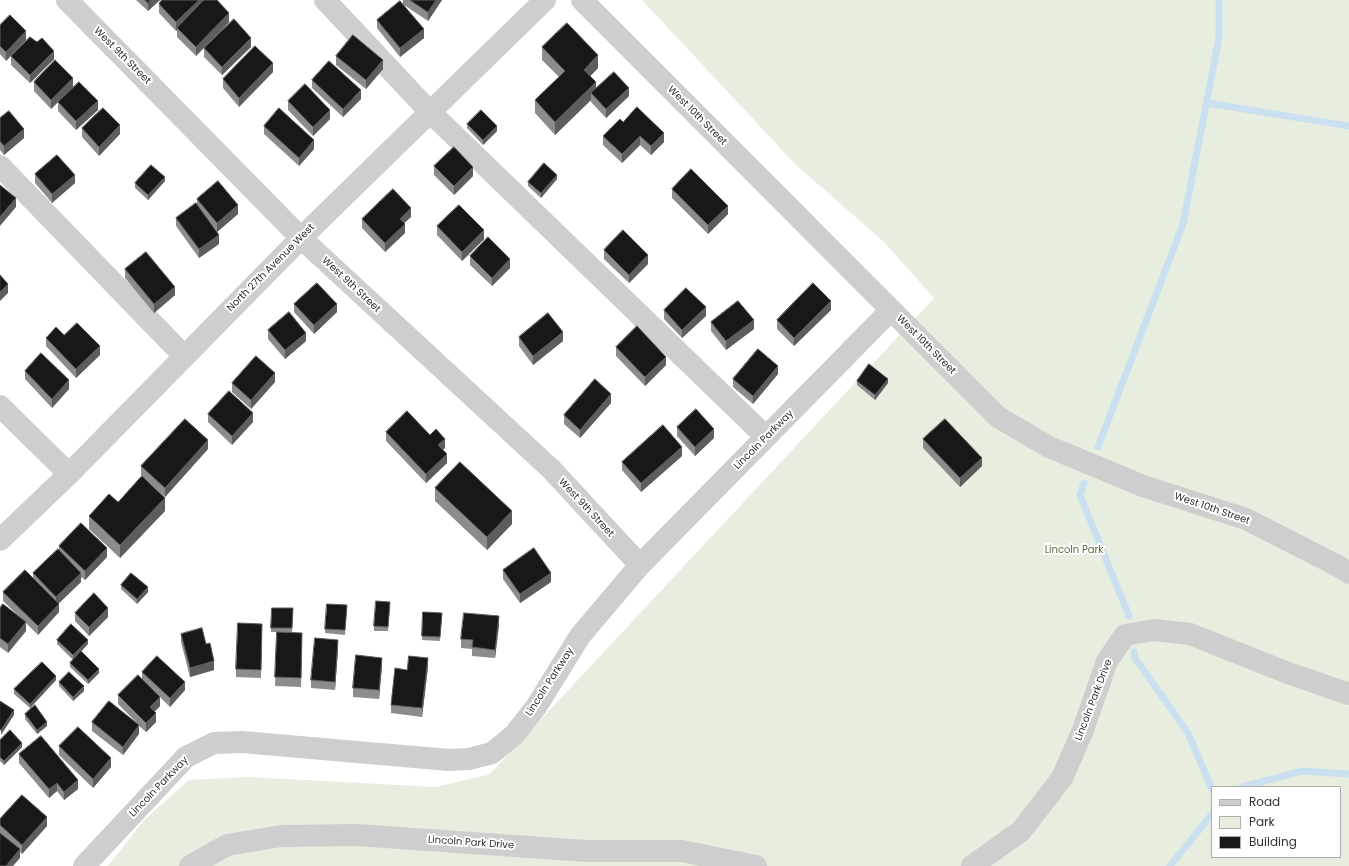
<!DOCTYPE html>
<html>
<head>
<meta charset="utf-8">
<style>
	body { margin:0 }
	#map { position:relative; width:1349px; height:866px; overflow:hidden; background:#fff; font-family:Poppins,sans-serif }
	canvas { display:block }
	.legend { position:absolute; left:1211px; top:786px; width:130px; height:72px; box-sizing:border-box; background:#fff; border:1px solid #adadad; margin:0; padding:5px 7px; list-style:none; font-size:12px; color:#313131 }
	.legend li { display:flex; align-items:center; gap:8px; height:20px }
	.legend b { width:20px; border:1px solid #adadad }
</style>
</head>
<body>
<div id="map">
<canvas width="1349" height="866"></canvas>
<ul class="legend">
<li><b style="height:5px;background:#cecece"></b>Road</li>
<li><b style="height:11px;background:#e7eedf"></b>Park</li>
<li><b style="height:11px;background:#181818"></b>Building</li>
</ul>
</div>
<script>
const g = document.querySelector('canvas').getContext('2d');
g.lineJoin = 'round';
function fillPath(path, color) { g.fillStyle = color; g.fill(path, 'evenodd'); }
function strokePath(path, color, width, dash) { g.strokeStyle = color; g.lineWidth = width; g.lineCap = dash ? 'butt' : 'round'; g.setLineDash(dash || []); g.stroke(path); }
function drawText(font, color, halo, rows, align = 'center') {
  g.font = font + ' Poppins,sans-serif'; g.lineWidth = 4; g.setLineDash([]); g.textBaseline = 'middle'; g.strokeStyle = halo; g.fillStyle = color; for (const [text, x, y, turn = 0] of rows) {
    g.save(); g.translate(x, y); g.rotate((+turn || 0) * Math.PI / 180); g.textAlign = isNaN(turn) ? turn : align; if (halo) g.strokeText(text, 0, 0); g.fillText(text, 0, 0); g.restore();
  }
}
fillPath(new Path2D(`
	M642 0H1349V866H108L144 820 189 780 248 777 436 787 490 774 934 298 885 243 795 164ZM1212 787H1340V857H1212Z`), '#e7eedf');
strokePath(new Path2D(`
	M1207 103 1349 126
	M1098 447 1183 224 1219 38V0
	M1084 483 1080 495 1129 616
	M1134 652 1135 658 1188 733 1212 789
	M1242 787 1302 771 1349 774
	M1170 866 1212 814`), '#cbe0ee', 7);
strokePath(new Path2D(`
	M67 0 301 238 551 469 640 565
	M325 0 430 112 766 437
	M582 0 998 417 1049 447 1143 486 1246 519 1338 566 1349 573
	M0 166 184 356
	M0 406 69 474
	M0 540 69 474 301 238 545 0
	M84 866 186 757 214 743 242 742 449 760 469 759 492 753 514 735 536 707 580 636 640 565 891 310
	M190 866 227 845 281 836 357 835 586 851H682L756 866
	M972 866 1021 831 1062 778 1083 730 1107 661 1125 635 1154 630 1190 634 1288 673 1349 694`), '#cecece', 22);
fillPath(new Path2D(`
	M136 0H160L148 11Z
	M203 0V1L229 22 196 56 177 37V31H176L159 13V4Z
	M403 0H442L428 21 404 5 424 38 400 57 377 28V20L403 4Z
	M0 25 26 40 6 61 0 54Z
	M251 47 222 75 204 57V48Z
	M542 47 598 68 590 76 596 89 629 96 606 118 591 102V100L555 135 535 113V100L559 77 542 60Z
	M11 56 54 59 30 83 11 65Z
	M336 56 383 69 366 89 336 65Z
	M273 72 239 107 223 88V79Z
	M312 80 361 99 343 117 312 88Z
	M34 82 73 87 51 109 34 91Z
	M288 101 330 119 313 136 288 110Z
	M58 102 98 110 76 130 58 111Z
	M0 118 24 138 4 155 0 150Z
	M623 122 664 142 651 155 640 145 622 163 603 145V136Z
	M467 124 497 131 483 145 467 128Z
	M264 126 314 149 299 166 264 134Z
	M82 128 120 134 99 156 82 137Z
	M434 166 473 176 454 195 434 175Z
	M35 174 75 183 52 203 35 183Z
	M557 179 541 198 528 186V182Z
	M165 181 148 200 135 188V183Z
	M672 189 728 214 708 234 672 198Z
	M197 199 238 214 217 232 213 226 219 244 199 258 176 226V218L197 205Z
	M411 217 404 223 405 233 385 252 362 228V219Z
	M437 226 484 239 462 261 437 235Z
	M604 250 648 264 629 283 604 259Z
	M470 256 510 268 492 286 470 265Z
	M125 269 175 295 154 313 125 278Z
	M294 304 337 312 314 334 294 312Z
	M664 310 706 316 682 338 664 319Z
	M831 310 794 346 777 329V320Z
	M711 322 754 329 726 350 711 331Z
	M268 330 306 341 285 359 268 339Z
	M519 337 563 341 533 365 519 346Z
	M46 338 100 355 76 378 46 346Z
	M616 347 666 365 645 386 616 356Z
	M25 371 69 389 52 408 25 379Z
	M778 374 753 404 733 387V379Z
	M857 381 888 383 875 400 857 385Z
	M275 382 251 409 232 392V383Z
	M611 403 580 438 564 424V415Z
	M208 414 253 422 232 445 208 422Z
	M677 427 714 438 695 456 677 436Z
	M386 432 430 435 445 448 443 450 447 463 426 483 386 441Z
	M923 439 982 466 960 487 923 448Z
	M208 449 165 497 141 475V466Z
	M682 456 641 492 622 470V462Z
	M435 488 512 524 487 550 435 501Z
	M118 502 165 511 120 558 89 529V516Z
	M59 546 107 557 85 580 81 577V582L59 603V612L38 635 26 623V631L8 653 0 647V608L25 622 3 601V592L33 577V573L59 550Z
	M503 570 551 582 520 603 503 579Z
	M121 585 148 592 137 604 121 589Z
	M390 602 388 631H374V626Z
	M347 605 345 635 325 633V629Z
	M272 608H293L292 633 302 642 301 687 275 686 277 632H271Z
	M423 612 442 613 440 641 422 640Z
	M75 613 108 617 89 636 75 621Z
	M499 625 495 658 472 656V649L461 648V639Z
	M262 632 261 678 236 677V669Z
	M181 634 214 670 190 677 181 642Z
	M57 640 88 644 73 660 57 644Z
	M338 649 335 690 311 688V680Z
	M70 663 99 673 88 684 70 667Z
	M382 666 379 699 353 697V688Z
	M428 667 422 717 391 713V705Z
	M142 672 185 690 170 707 160 697V706L154 712 156 722 146 732 139 726V734L123 755 92 731V722L138 724 118 704V695L142 679Z
	M56 680 30 708 14 694V689Z
	M59 682 84 691 73 701 59 686Z
	M25 714 47 726 37 734 25 719Z
	M0 740 22 747 4 765 0 761Z
	M59 746 111 767 93 788 59 755Z
	M19 754 78 789 64 800 57 791 49 798 19 763Z
	M0 819 47 826 22 854 20 852V858L0 866Z`), '#8c8c8c');
fillPath(new Path2D(`
	M151 0H160L148 11V3Z
	M199 0H203V5L177 28 176 31V22Z
	M436 0H442L428 21V12Z
	M229 13V22L196 56V47Z
	M424 29V38L400 57V48Z
	M26 31V40L6 61V52Z
	M251 38V47L222 75V67Z
	M54 51V59L30 83V75Z
	M598 55V68L584 83V70Z
	M383 60V69L366 89V80Z
	M273 63V72L239 107V98Z
	M73 78V87L51 109V100Z
	M596 82V95L591 93V100L555 135V122Z
	M629 88V96L606 118V109Z
	M361 90V99L343 117V109Z
	M98 101V110L76 130V121Z
	M330 110V119L313 136V127Z
	M120 125V134L99 156V147Z
	M497 126V131L483 145V140Z
	M24 129V138L4 155V146Z
	M664 133V142L651 155V146Z
	M640 136V145L622 163V154Z
	M314 140V149L299 166V158Z
	M473 167V176L454 195V186Z
	M75 175V183L52 203V194Z
	M557 175V179L541 198V193Z
	M165 177V181L148 200V195Z
	M16 198V207L0 226V217Z
	M238 205V214L217 232V223Z
	M728 206V214L708 234V225Z
	M411 208V217L400 227V219Z
	M405 224V233L385 252V243Z
	M484 230V239L462 261V252Z
	M219 235V244L199 258V249Z
	M648 255V264L629 283V275Z
	M510 259V268L492 286V278Z
	M8 284V293L0 301V292Z
	M175 287V295L154 313V304Z
	M831 301V310L794 346V338Z
	M337 304V312L314 334V325Z
	M706 307V316L682 338V330Z
	M754 320V329L726 350V341Z
	M563 332V341L533 365V356Z
	M306 333V341L285 359V350Z
	M100 346V355L76 378V369Z
	M666 357V365L645 386V377Z
	M778 366V374L753 404V396Z
	M275 373V382L251 409V400Z
	M888 379V383L875 400V395Z
	M69 380V389L52 408V399Z
	M611 394V403L580 438V430Z
	M253 413V422L232 445V436Z
	M714 429V438L695 456V447Z
	M445 439V448L438 454V445Z
	M208 440V449L165 497V488Z
	M682 447V456L641 492V483Z
	M447 454V463L426 483V474Z
	M982 458V466L960 487V478Z
	M165 498V511L120 558V545Z
	M512 511V524L487 550V537Z
	M107 548V557L85 580V571Z
	M81 573V582L56 606V597Z
	M551 573V582L520 603V594Z
	M148 587V592L137 604V599Z
	M59 604V612L38 635V626Z
	M108 608V617L89 636V627Z
	M499 616V625L495 658V650Z
	M26 622V631L8 653V644Z
	M88 640V644L73 660V655Z
	M338 640V649L335 690V682Z
	M382 658V666L379 699V690Z
	M428 658V667L422 717V708Z
	M214 661V670L190 677V668Z
	M99 669V673L88 684V680Z
	M56 676V680L30 708V704Z
	M185 682V690L170 707V698Z
	M84 686V691L73 701V697Z
	M160 697V706L150 716V707Z
	M14 710V715L1 735V730Z
	M156 713V722L146 732V723Z
	M47 722V726L37 734V730Z
	M139 725V734L123 755V747Z
	M22 743V747L4 765V761Z
	M111 758V767L93 788V779Z
	M78 780V789L64 800V792Z
	M57 783V791L49 798V789Z
	M47 817V826L22 854V845Z
	M20 849V858L13 866H6Z`), '#5d5d5d');
const building = new Path2D(`
	M145 0H151L148 3Z
	M162 0H199L176 22 159 4Z
	M204 0H217L229 13 196 47 177 28Z
	M410 0H436L428 12Z
	M400 1 424 29 400 48 377 20Z
	M10 15 26 31 6 52 0 46V25Z
	M234 19 251 38 222 67 204 48Z
	M567 23 598 55 584 70 596 82 555 122 535 100 565 71 542 47Z
	M353 35 383 60 366 80 336 56Z
	M30 37 37 42 42 38 54 51 30 75 11 56Z
	M255 46 273 63 239 98 223 79Z
	M55 60 73 78 51 100 34 82Z
	M329 61 361 90 343 109 312 80Z
	M614 72 629 88 606 109 591 93Z
	M79 82 98 101 76 121 58 102Z
	M305 84 330 110 313 127 288 101Z
	M637 107 664 133 651 146 640 136 622 154 603 136 620 119 623 122Z
	M103 108 120 125 99 147 82 128Z
	M279 108 314 140 299 158 264 126Z
	M481 110 497 126 483 140 467 124Z
	M9 111 24 129 4 146 0 141V118Z
	M454 147 473 167 454 186 434 166Z
	M57 155 75 175 52 194 35 174Z
	M544 163 557 175 541 193 528 182Z
	M151 165 165 177 148 195 135 183Z
	M691 169 728 206 708 225 672 189Z
	M218 181 238 205 217 223 197 199Z
	M0 185 16 198 0 217Z
	M393 189 411 208 400 219 405 224 385 243 362 219Z
	M196 203 219 235 199 249 176 218Z
	M459 205 484 230 462 252 437 226Z
	M623 230 648 255 629 275 604 250Z
	M488 237 510 259 492 278 470 256Z
	M146 252 175 287 154 304 125 269Z
	M0 275 8 284 0 292Z
	M317 283 337 304 314 325 294 304Z
	M813 283 831 301 794 338 777 320Z
	M686 288 706 307 682 330 664 310Z
	M738 301 754 320 726 341 711 322Z
	M289 312 306 333 285 350 268 330Z
	M548 313 563 332 533 356 519 337Z
	M77 323 100 346 76 369 46 338 56 327 64 335Z
	M637 326 666 357 645 377 616 347Z
	M758 349 778 366 753 396 733 379Z
	M41 353 69 380 52 399 25 371Z
	M256 356 275 373 251 400 232 383Z
	M869 364 888 379 875 395 857 381Z
	M595 379 611 394 580 430 564 415Z
	M229 391 253 413 232 436 208 414Z
	M696 409 714 429 695 447 677 427Z
	M407 411 430 435 436 429 445 439 438 445 447 454 426 474 386 432Z
	M185 419 208 440 165 488 141 466Z
	M945 419 982 458 960 478 923 439Z
	M663 425 682 447 641 483 622 462Z
	M460 462 512 511 487 537 435 488Z
	M142 476 165 498 120 545 89 516 109 494 118 502Z
	M81 523 107 548 85 571 59 546Z
	M534 548 551 573 520 594 503 570Z
	M58 549 81 573 56 597 33 573Z
	M25 570 59 604 38 626 3 592Z
	M131 573 148 587 137 599 121 585Z
	M94 593 108 608 89 627 75 613Z
	M376 601 390 602 388 627 374 626Z
	M3 604 26 622 8 644 0 638V608Z
	M327 604 347 605 345 630 325 629Z
	M272 608H293L292 628H271Z
	M423 612 442 613 440 637 422 636Z
	M464 613 499 616 495 650 472 647 473 640 461 639Z
	M238 623 262 624 261 670 236 669Z
	M71 624 88 640 73 655 57 640Z
	M202 628 206 644 210 643 214 661 190 668 181 634Z
	M277 632 302 633 301 678 275 677Z
	M315 638 338 640 335 682 311 680Z
	M81 651 99 669 88 680 70 663Z
	M356 655 382 658 379 690 353 688Z
	M157 656 185 682 170 698 142 672Z
	M409 656 428 658 422 708 391 705 395 668 407 670Z
	M42 662 56 676 30 704 14 689Z
	M69 672 84 686 73 697 59 682Z
	M138 675 160 697 150 707 156 713 146 723 118 695Z
	M0 701 14 710 1 730H0Z
	M109 701 139 725 123 747 92 722Z
	M35 705 47 722 37 730 25 714Z
	M78 727 111 758 93 779 59 746Z
	M10 730 22 743 4 761 0 757V740Z
	M41 736 78 780 64 792 57 783 49 789 19 754Z
	M22 795 47 817 22 845 0 825V819Z
	M0 833 20 849 6 866H0Z`);
fillPath(building, '#181818');
strokePath(building, '#5d5d5d', 1);
drawText('10px', '#313131', '#fff', [
	["West 9th Street",122,56,45],
	["West 10th Street",697,116,45],
	["North 27th Avenue West",271,268,-45],
	["West 9th Street",351,285,43],
	["West 10th Street",926,345,45],
	["Lincoln Parkway",764,440,-45],
	["West 9th Street",586,508,47],
	["West 10th Street",1212,509,19],
	["Lincoln Parkway",550,682,-57],
	["Lincoln Park Drive",1094,700,-69],
	["Lincoln Parkway",159,787,-46],
	["Lincoln Park Drive",471,843,4]
]);
drawText('10px', '#54703c', '#fff', [
	["Lincoln Park",1074,550]
]);
</script>
</body>
</html>
